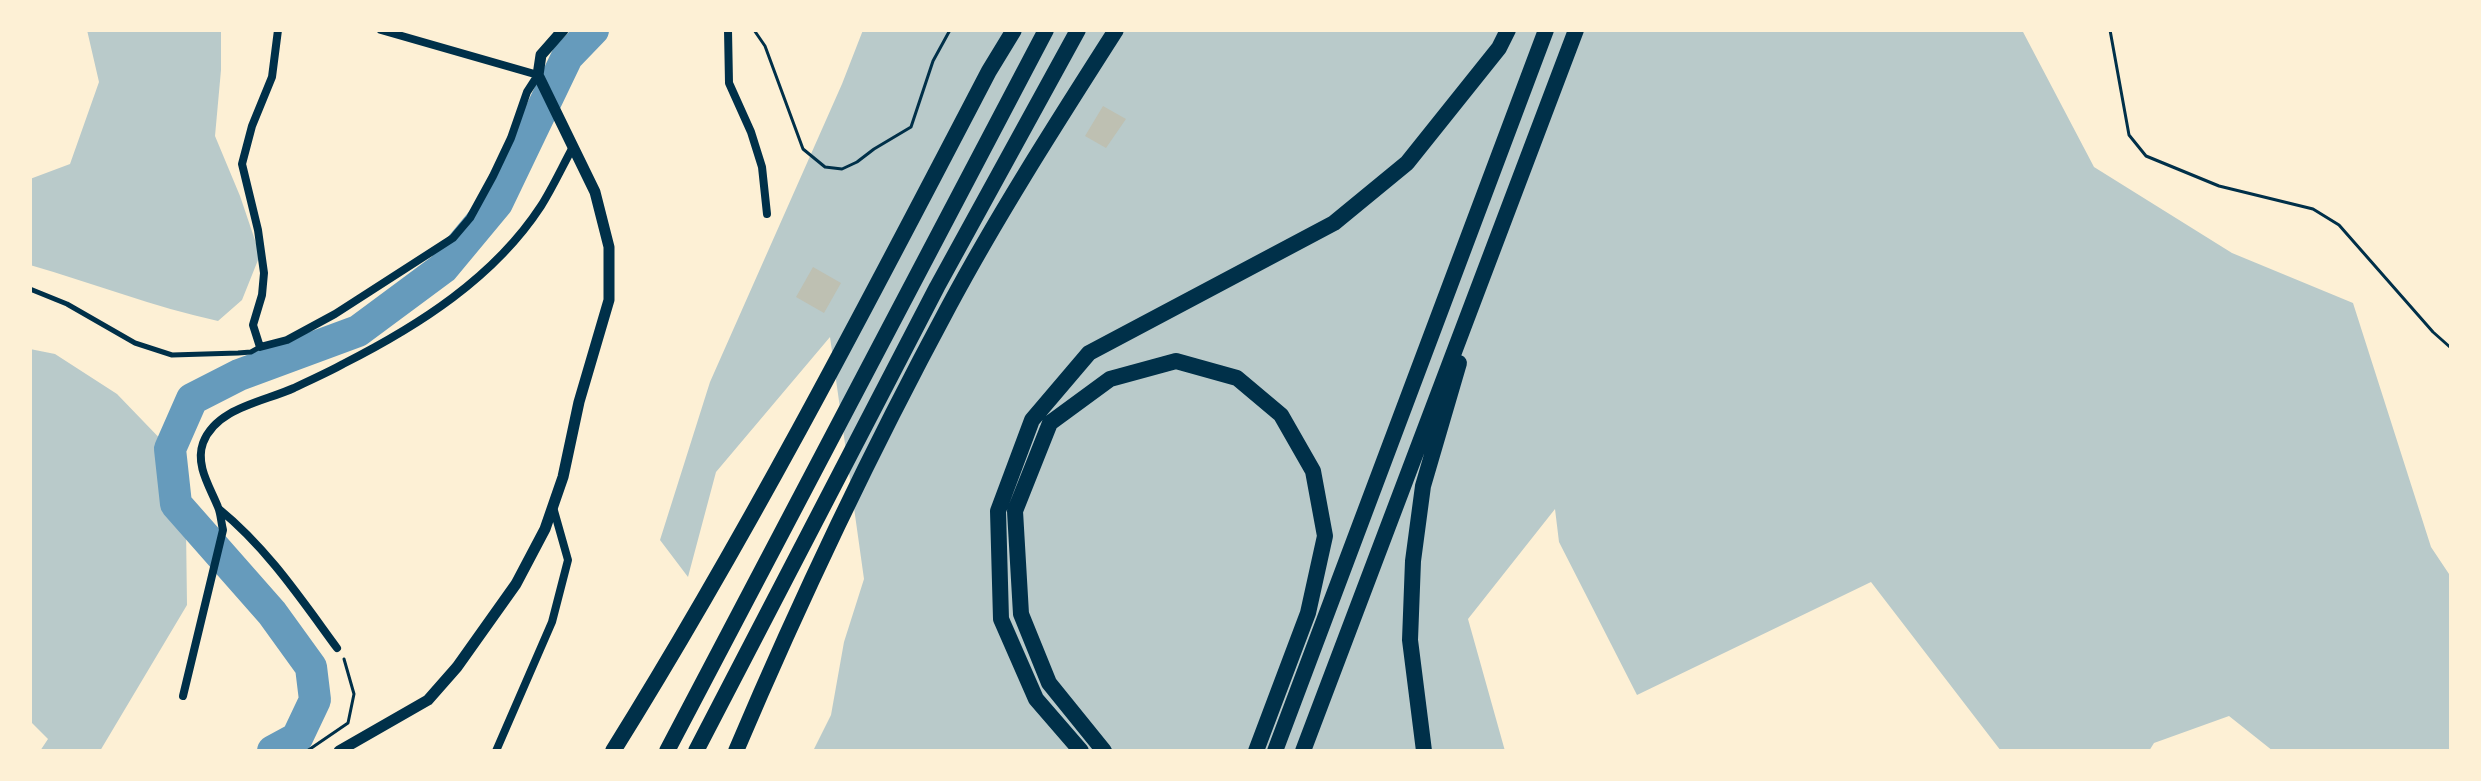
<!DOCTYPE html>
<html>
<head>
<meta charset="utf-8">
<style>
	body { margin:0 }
	#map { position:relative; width:2481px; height:781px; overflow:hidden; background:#fdf0d5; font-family:"Titillium Web",sans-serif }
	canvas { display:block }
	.frame { position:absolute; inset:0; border:32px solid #fdf0d5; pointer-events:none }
</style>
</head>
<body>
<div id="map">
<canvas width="2481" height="781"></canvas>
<div class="frame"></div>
</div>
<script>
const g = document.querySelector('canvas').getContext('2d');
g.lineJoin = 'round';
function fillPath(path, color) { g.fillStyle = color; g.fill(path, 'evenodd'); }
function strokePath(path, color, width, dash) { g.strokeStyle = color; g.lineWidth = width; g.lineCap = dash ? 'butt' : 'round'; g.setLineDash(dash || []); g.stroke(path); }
fillPath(new Path2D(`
	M87 30H221V70L215 136 240 196 260 255 242 300 218 321C154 307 93 283 30 265V179L70 164 99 82Z
	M863 30H2022L2094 167 2232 253 2353 303 2431 547 2451 577V751H2273L2229 716 2154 743 2149 751H2001L1871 582 1637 695 1559 542 1555 509 1468 619 1505 751H813L831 715 844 642 864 579 830 337 716 472 688 577 660 540 710 382 842 84Z
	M30 349 55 354 117 394 170 449 186 528 187 605 100 751H40L48 739 30 721Z`), '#b9caca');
strokePath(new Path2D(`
	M273 751 297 738 315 700 311 667 272 613 176 504 170 449 192 399 239 375 358 331 443 268 497 203 567 57 593 30`), '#669bbc', 32);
fillPath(new Path2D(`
	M1103 106 1126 119 1106 148 1085 136Z
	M813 267 841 283 824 313 796 297Z`), '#bec0b2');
strokePath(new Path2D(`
	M754 30 765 46 803 149 825 167 842 169 857 162 874 149 911 127 933 61 950 30
	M2110 30 2129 135 2146 156 2219 186 2313 209 2339 225 2433 332 2451 348
	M307 751 348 723 354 694 344 659`), '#003049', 3);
strokePath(new Path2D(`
	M30 289 67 304 135 343 172 355 238 353 251 352 260 347`), '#003049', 5);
strokePath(new Path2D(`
	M278 30 272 77 252 126 242 164 258 230 264 273 262 295 253 325 260 347 287 340 335 314 453 238 470 218 493 176 511 138 527 92 538 75 381 30
	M728 30 729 83 751 132 762 167 767 214
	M219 509C267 548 301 599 337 648
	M183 696 223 530C221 522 221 514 218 507 210 487 195 465 203 443 216 408 263 402 294 388 310 380 327 373 343 364 418 326 494 278 541 206 553 187 562 167 573 147
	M496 751 552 622 568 560 553 507`), '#003049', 8);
strokePath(new Path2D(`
	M339 751 428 700 457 667 516 584 545 529 563 477 579 402 609 300V247L595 192 538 75 541 55 563 30`), '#003049', 11);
strokePath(new Path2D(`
	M613 751C750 531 869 301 989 71L1014 30
	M667 751 1046 30
	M696 751 937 287 1078 30
	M736 751C800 600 871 451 949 306 1000 211 1058 121 1116 30
	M1081 751 1036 699 1001 619 998 511 1032 420 1089 353 1334 223 1407 163 1499 48 1508 30
	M1104 751 1049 683 1021 614 1015 511 1050 423 1110 379 1176 361 1237 378 1281 415 1313 471 1325 536 1308 613 1256 751
	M1275 751 1546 30
	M1303 751 1576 30
	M1424 751 1410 640 1413 561 1423 486 1459 363`), '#003049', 16);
</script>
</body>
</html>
